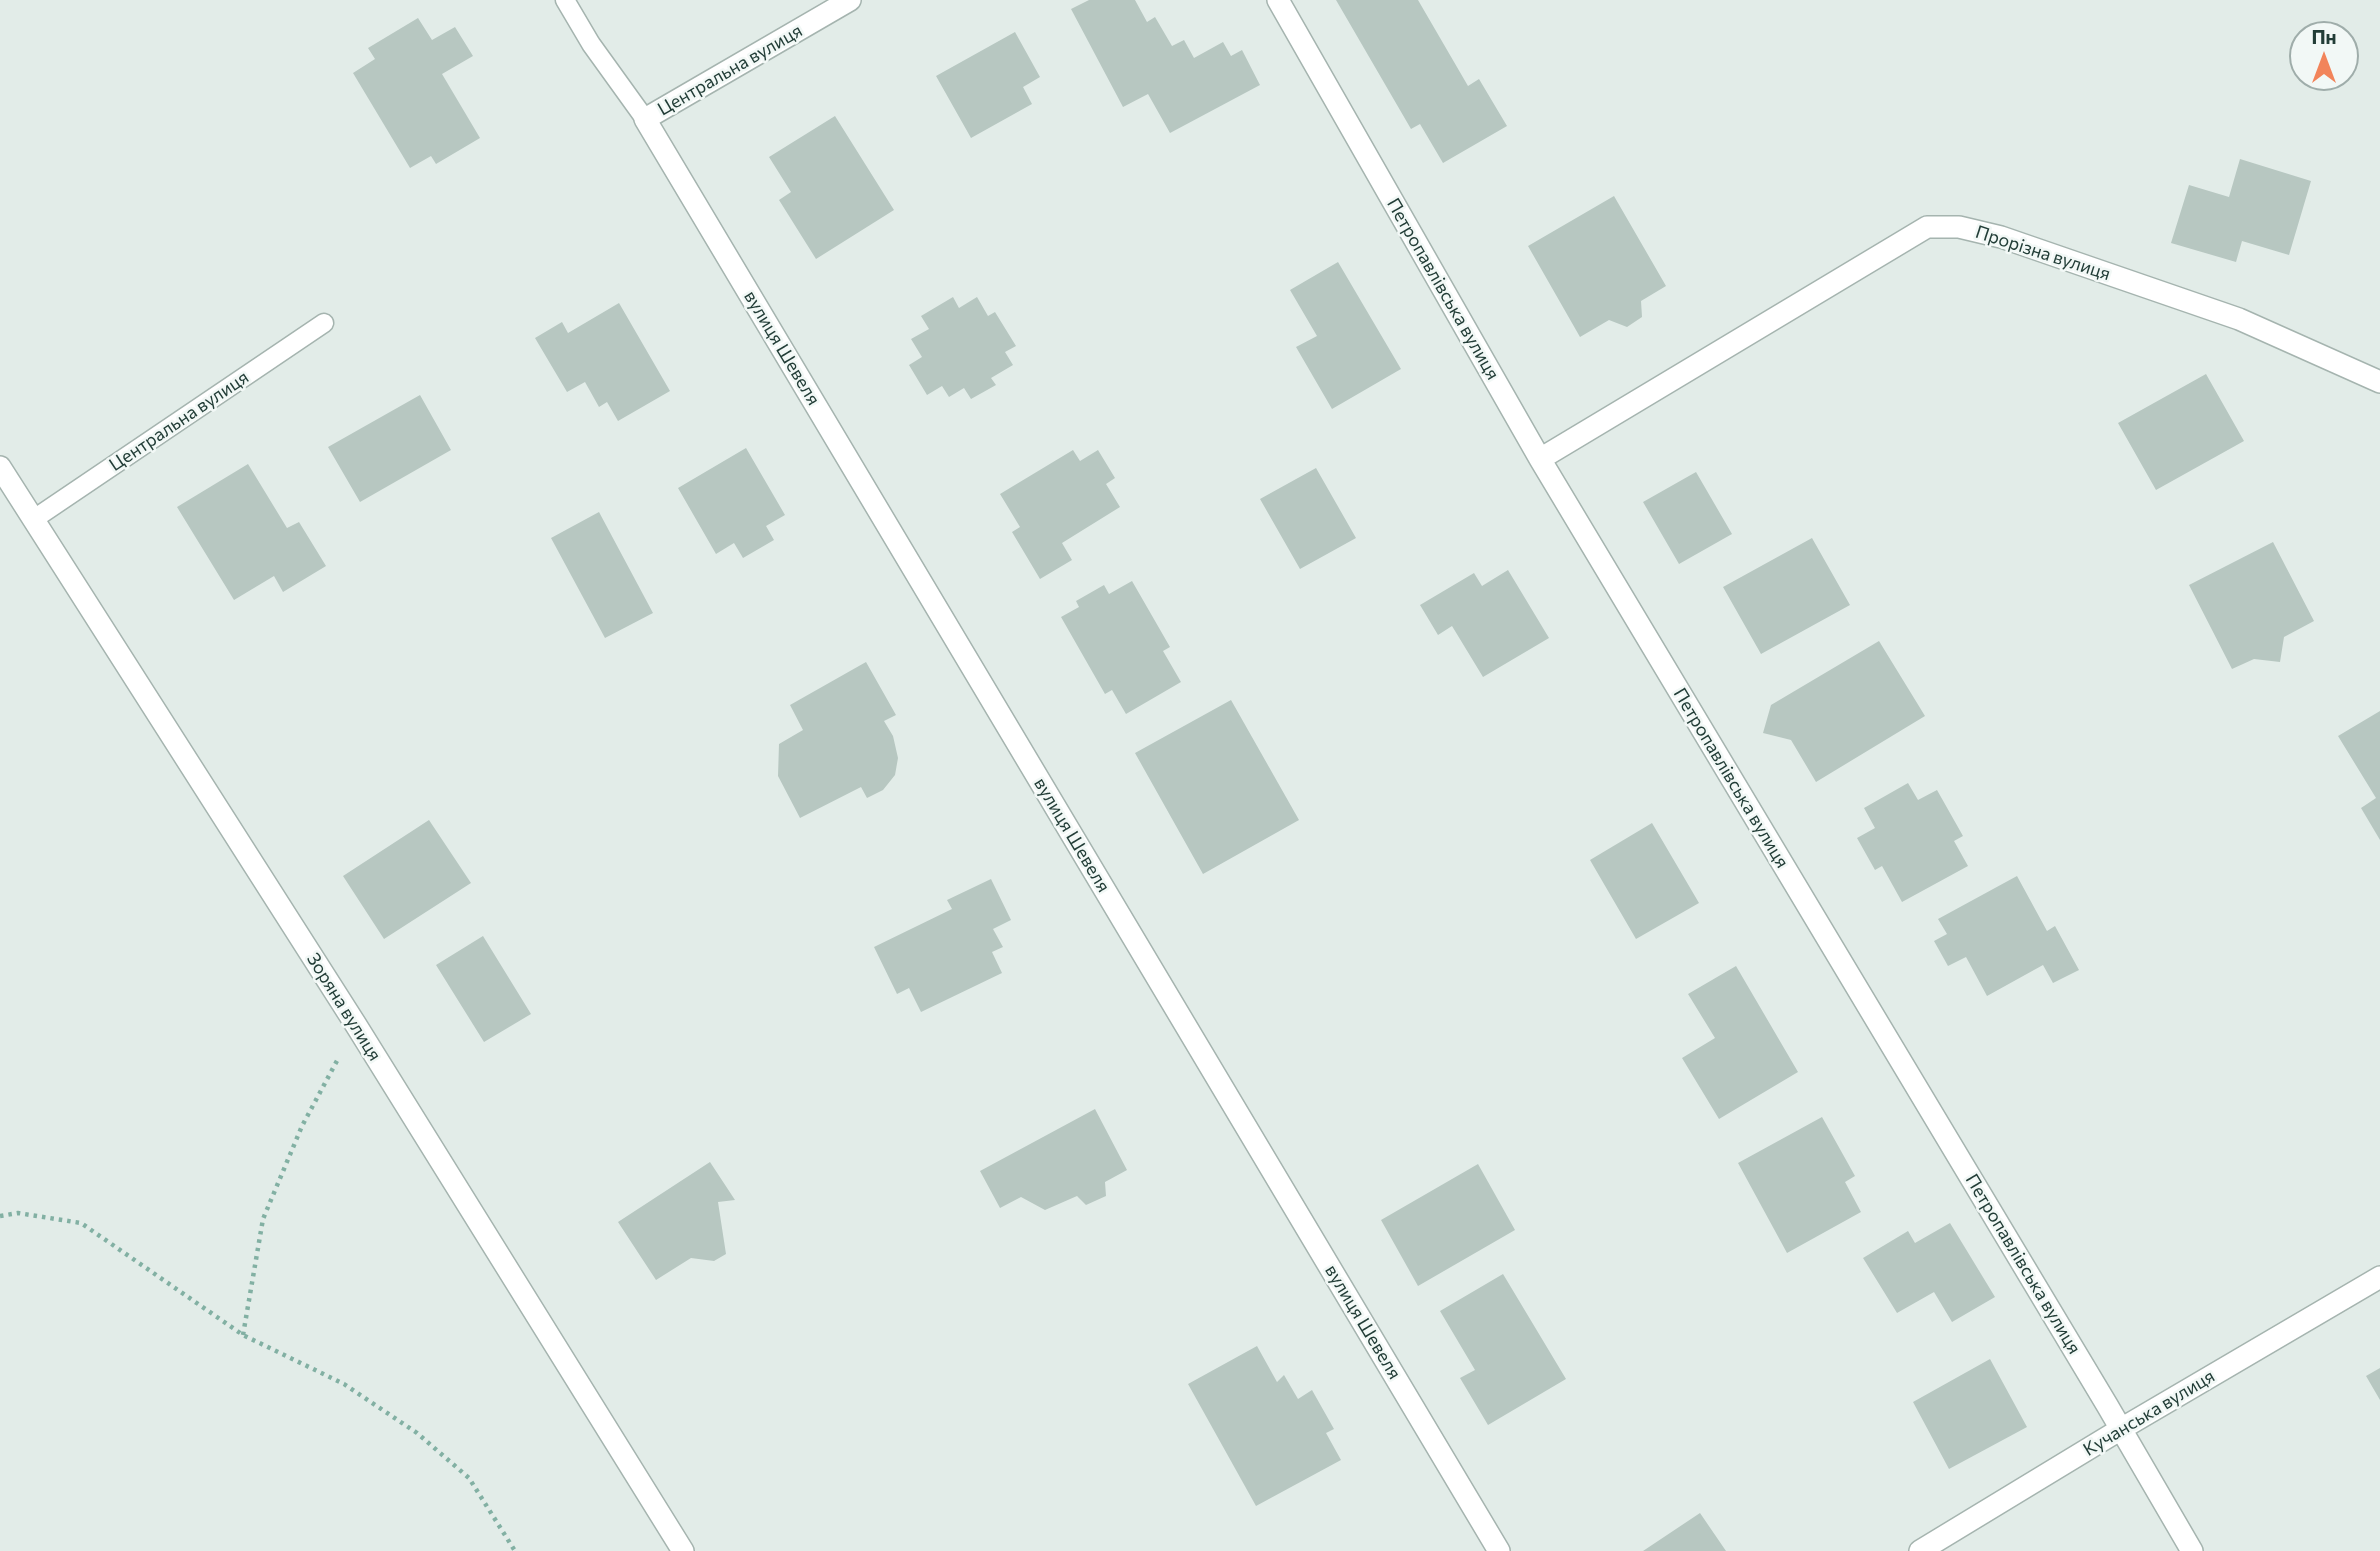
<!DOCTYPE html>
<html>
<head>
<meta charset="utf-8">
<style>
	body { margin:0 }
	#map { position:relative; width:2380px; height:1551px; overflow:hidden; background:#e2ece8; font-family:Commissioner,sans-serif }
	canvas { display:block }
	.north { position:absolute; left:2289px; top:21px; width:70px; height:70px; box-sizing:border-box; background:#f2f8f6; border:2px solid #9fadaa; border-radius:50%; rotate:0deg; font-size:19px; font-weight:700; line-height:28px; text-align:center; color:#223d37 }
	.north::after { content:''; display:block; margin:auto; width:24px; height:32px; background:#f2845a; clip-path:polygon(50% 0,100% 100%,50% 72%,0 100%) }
</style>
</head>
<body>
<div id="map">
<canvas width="2380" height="1551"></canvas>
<div class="north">Пн</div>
</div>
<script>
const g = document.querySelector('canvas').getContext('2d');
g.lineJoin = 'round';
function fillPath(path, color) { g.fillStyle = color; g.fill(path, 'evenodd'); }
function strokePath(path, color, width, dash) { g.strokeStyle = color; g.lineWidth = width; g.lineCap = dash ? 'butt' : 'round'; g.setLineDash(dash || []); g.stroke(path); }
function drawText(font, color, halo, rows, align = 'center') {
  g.font = font + ' Commissioner,sans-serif'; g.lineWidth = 5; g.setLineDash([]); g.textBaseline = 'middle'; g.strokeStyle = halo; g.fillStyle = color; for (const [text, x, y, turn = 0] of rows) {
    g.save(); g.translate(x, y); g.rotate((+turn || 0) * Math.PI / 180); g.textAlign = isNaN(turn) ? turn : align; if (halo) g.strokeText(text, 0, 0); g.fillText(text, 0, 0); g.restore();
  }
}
fillPath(new Path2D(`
	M1089 0H1135L1147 22 1155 17 1172 46 1184 40 1194 58 1223 42 1231 56 1242 50 1260 85 1170 133 1148 94 1123 107 1071 9Z
	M1336 0H1418L1468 86 1479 79 1507 126 1443 163 1420 124 1411 129Z
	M418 18 432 40 455 27 473 56 442 74 480 138 436 164 431 156 410 168 353 73 375 59 368 48Z
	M1015 32 1040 77 1023 87 1032 104 971 138 936 76Z
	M835 116 894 210 816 259 779 200 791 192 769 157Z
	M2240 159 2311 181 2289 255 2242 241 2236 262 2171 243 2189 185 2229 197Z
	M1614 196 1666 286 1641 301 1642 317 1627 327 1609 320 1580 337 1528 246Z
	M1338 262 1401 369 1332 409 1296 347 1317 336 1290 290Z
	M953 297 959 308 977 297 988 316 995 312 1016 346 1005 352 1013 365 991 378 996 385 971 399 964 388 949 397 942 386 927 395 909 365 922 357 911 339 929 329 921 316Z
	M619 303 670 391 618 421 607 402 599 407 585 382 567 392 535 338 562 322 568 333Z
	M2206 374 2244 441 2156 490 2118 423Z
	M420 395 451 450 360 502 328 447Z
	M746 448 785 515 766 526 774 540 743 558 734 543 716 554 678 488Z
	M1073 450 1080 461 1098 450 1115 478 1106 484 1120 507 1062 543 1072 560 1040 579 1012 532 1020 527 1000 494Z
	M248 464 287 528 299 522 326 566 283 592 274 576 234 600 177 507Z
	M1316 468 1356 538 1300 569 1260 499Z
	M1696 472 1732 534 1679 564 1643 502Z
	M599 512 653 613 605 638 551 538Z
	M1812 538 1850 605 1761 654 1723 587Z
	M2273 542 2314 621 2284 637 2280 662 2254 659 2232 669 2189 585Z
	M1508 570 1549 638 1483 677 1452 626 1438 635 1420 605 1474 573 1482 586Z
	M1132 581 1170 647 1163 651 1181 682 1126 714 1112 690 1105 694 1061 617 1079 607 1076 601 1104 585 1109 594Z
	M1879 641 1925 716 1816 782 1791 740 1763 733 1771 705Z
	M866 662 896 715 884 721 893 736 898 758 895 775 883 790 867 798 861 787 800 818 778 776 779 744 803 730 790 705Z
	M1231 700 1299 820 1203 874 1135 753Z
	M2380 711V840L2361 808 2376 798 2338 736Z
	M1908 783 1918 800 1937 790 1963 836 1954 841 1968 866 1902 902 1882 866 1875 870 1857 838 1875 828 1864 808Z
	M429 820 471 883 384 939 343 876Z
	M1652 823 1699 903 1636 939 1590 860Z
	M2017 876 2047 931 2055 926 2079 970 2053 983 2043 965 1987 996 1966 957 1948 966 1934 941 1947 934 1938 919Z
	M991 879 1011 920 993 929 1003 947 992 952 1002 973 921 1012 909 988 897 994 874 947 952 909 947 900Z
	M483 936 531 1014 484 1042 436 965Z
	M1736 966 1798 1072 1719 1119 1682 1058 1715 1038 1688 994Z
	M1095 1109 1127 1170 1105 1182 1106 1196 1086 1205 1077 1196 1045 1210 1021 1197 1000 1208 980 1171Z
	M1822 1117 1855 1176 1845 1182 1861 1212 1787 1253 1738 1163Z
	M710 1162 735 1200 718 1202 726 1254 714 1261 691 1258 656 1280 618 1222Z
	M1478 1164 1515 1230 1418 1286 1381 1220Z
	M1950 1223 1995 1297 1952 1322 1934 1292 1897 1313 1863 1258 1908 1231 1915 1243Z
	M1503 1274 1566 1379 1488 1425 1460 1378 1475 1370 1440 1311Z
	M1257 1346 1277 1382 1284 1375 1298 1399 1312 1390 1334 1429 1326 1433 1341 1460 1256 1506 1188 1384Z
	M1990 1359 2027 1427 1949 1469 1913 1402Z
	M2380 1368V1400L2366 1376Z
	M1700 1513 1726 1551H1643Z`), '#b7c7c1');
const lane = new Path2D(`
	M565 0 591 44 645 119
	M34 519 324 323`);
const street = new Path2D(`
	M850 0 645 119 1499 1551
	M1278 0 1540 459 2107 1405 2192 1551
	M1540 459 1927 227H1959L2001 237 2239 319 2380 382
	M0 467 356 1025 683 1551
	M1920 1551 2121 1429 2380 1277`);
strokePath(lane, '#a5b4af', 21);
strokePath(street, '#a5b4af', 24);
strokePath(new Path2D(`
	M0 1216 18 1213 81 1223 243 1335 344 1384 417 1433 469 1478 515 1551
	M243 1335 263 1219 302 1126 339 1057`), '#82b0a3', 4.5, [3.5, 5]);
strokePath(lane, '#fff', 18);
strokePath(street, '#fff', 21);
drawText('18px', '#223d37', '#f2f8f6', [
	["Центральна вулиця",730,70,-30],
	["Прорізна вулиця",2043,253,18],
	["Петропавлівська вулиця",1443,289,60],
	["вулиця Шевеля",782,348,59],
	["Центральна вулиця",179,421,-34],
	["Петропавлівська вулиця",1731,778,59],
	["вулиця Шевеля",1072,835,59],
	["Зоряна вулиця",344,1007,58],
	["Петропавлівська вулиця",2023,1264,59],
	["вулиця Шевеля",1363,1322,59],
	["Кучанська вулиця",2149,1413,-31]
]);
</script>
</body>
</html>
